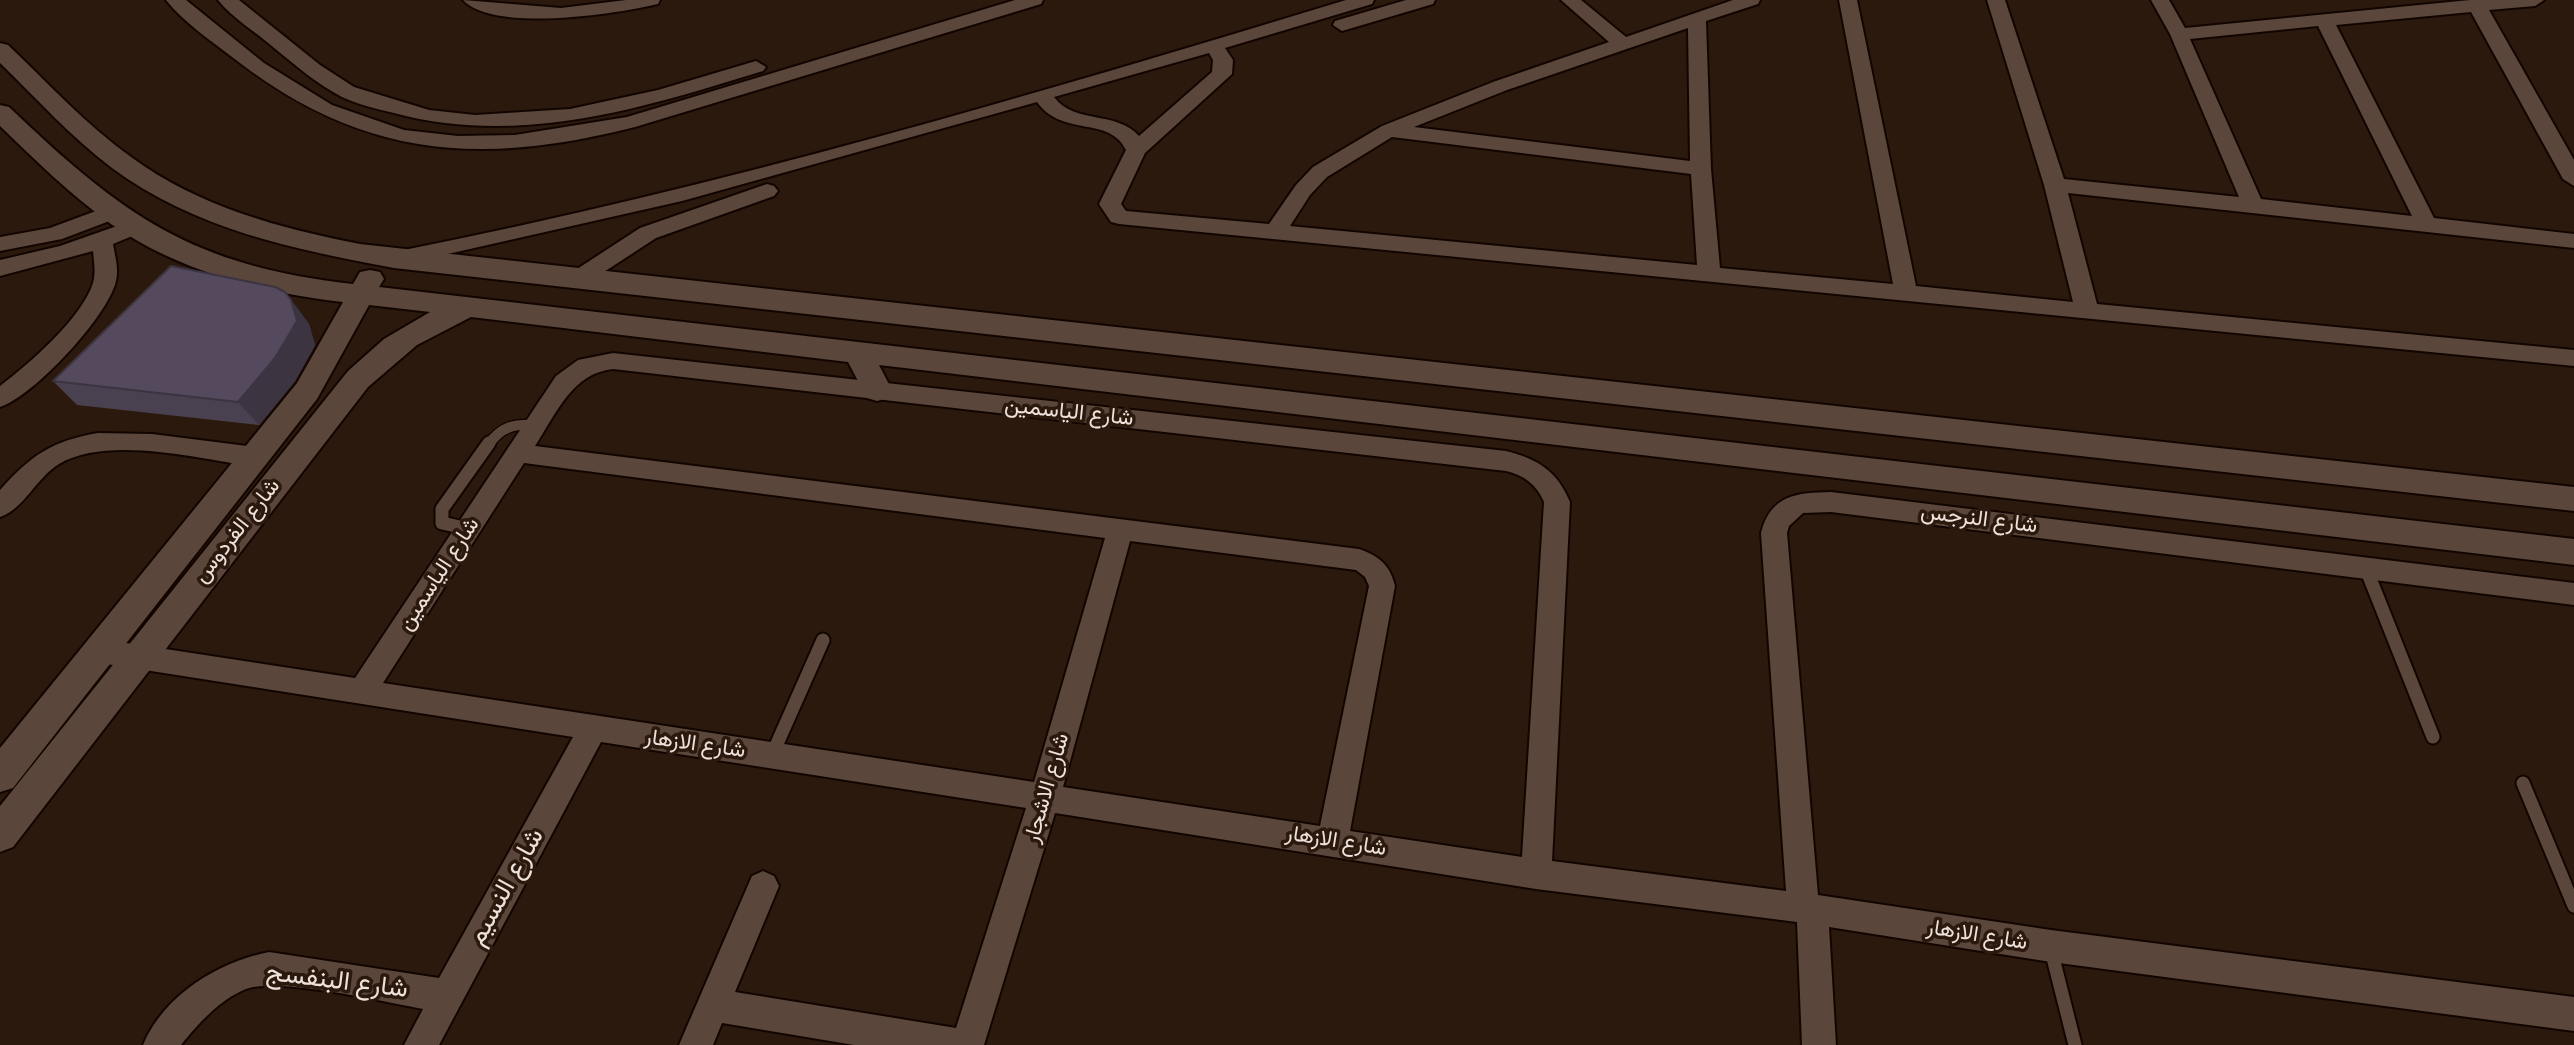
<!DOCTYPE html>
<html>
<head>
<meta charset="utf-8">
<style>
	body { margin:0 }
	canvas { display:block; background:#2b190e }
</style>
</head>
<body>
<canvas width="2574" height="1045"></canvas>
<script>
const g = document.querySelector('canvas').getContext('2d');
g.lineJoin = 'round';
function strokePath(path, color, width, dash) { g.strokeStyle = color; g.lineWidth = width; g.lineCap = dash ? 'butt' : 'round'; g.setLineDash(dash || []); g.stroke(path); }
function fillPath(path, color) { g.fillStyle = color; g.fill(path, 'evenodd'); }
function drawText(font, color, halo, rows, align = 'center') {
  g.font = font + ' "PT Serif",Vazirmatn,serif'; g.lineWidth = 7; g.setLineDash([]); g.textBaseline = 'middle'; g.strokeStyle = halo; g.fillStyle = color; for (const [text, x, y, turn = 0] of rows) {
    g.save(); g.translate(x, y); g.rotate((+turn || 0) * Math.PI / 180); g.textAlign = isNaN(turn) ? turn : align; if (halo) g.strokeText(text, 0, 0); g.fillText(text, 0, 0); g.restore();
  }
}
const serviceFar1 = new Path2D(`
	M488 445C502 426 513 424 537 425`);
const service = new Path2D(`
	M469 529 442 523V509L489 443
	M2367 571 2433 737
	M772 755 823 640
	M2523 783 2574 906
	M2051 950 2075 1045`);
const minor = new Path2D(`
	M166 0H186L264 63 332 105 404 130 458 136 515 135 627 117 1015 0H1043L1041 4 635 127C481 166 364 159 236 60 213 42 184 23 166 0Z
	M218 0H239L320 65 354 87 429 110 475 115 570 109 658 90 756 61 766 67 763 71C643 108 520 147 394 113 377 109 359 105 342 97 317 84 295 65 273 47 256 32 232 18 218 0Z
	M463 0 561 8 626 0H660L658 4C616 14 494 33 463 0Z
	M1346 0H1374L1372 4 1225 48 1233 60 1232 74 1145 153 1121 204 1126 211 1269 224 1296 185 1313 167 1382 126 1493 82 1609 42 1561 0H1581L1626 37 1733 0H1760L1758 4 1706 21 1711 169 1720 268 1893 284 1839 0H1857L1916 286 2073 302 2044 185 1987 0H2005L2064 179 2239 197 2170 34 2151 0H2169L2185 28 2470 0H2544L2535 6 2489 10 2574 160V186L2563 179 2471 12 2336 25 2434 218 2574 234V248L2068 193 2097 304 2574 350V366L1119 224 1111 222 1099 204 1126 150C1109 115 1063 138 1037 102L682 201 399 265 391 263 388 258 391 253 399 251C719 188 1034 95 1346 0ZM2318 26 2412 216 2261 199 2190 39ZM1688 28 1690 161 1414 127 1507 90ZM1209 53 1213 60 1212 72 1139 136C1116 110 1075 125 1054 97ZM1392 137 1691 174 1697 265 1290 226 1310 195 1327 177Z
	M1406 0H1435L1433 4 1342 31 1333 25 1335 21Z
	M767 184 774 186 778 191 774 196 656 238 587 283H571L568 278 571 273 640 228Z
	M112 205 120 207 123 212 120 217 62 239 0 251V237L50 228Z
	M134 220 142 222 145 227 142 232 113 244C115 256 119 269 116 281 108 316 34 396 0 407V386C29 364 82 318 93 283 96 273 94 262 93 251L0 276V260L60 246Z
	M613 353 1506 451C1538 459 1557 471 1570 502L1552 861 1786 891 1761 533C1771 494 1797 493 1831 492L2574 583V605L1831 512 1803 513 1789 526 1787 533 1818 895 2051 930 2574 997V1031L2051 962 1829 927 1836 1045H1802L1797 922 1536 889 1055 813 984 1045H854L722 1023 713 1045H679L752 876 763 871 774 876 779 886 735 992 956 1028 1026 808 601 742 439 1045H404L423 1009C384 1002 278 977 246 989 219 1000 199 1023 181 1045H143C164 995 218 962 269 952L439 978 573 737 100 663 90 659 86 651 90 643 100 639 355 678 556 376 578 360ZM613 369 1506 471C1524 475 1537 485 1544 502L1522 857 1350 831 1395 586C1390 565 1379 556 1359 549L535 446C556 414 572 373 613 369ZM524 463 1105 538 1034 782 383 683ZM1130 541 1356 570 1365 577 1369 586 1320 826 1063 787Z
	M98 433 152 434 255 447 264 450 268 457 264 464 255 467C201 459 108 435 59 464 37 477 24 509 0 517V490C31 455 52 441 98 433Z`);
const tertiary = new Path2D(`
	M0 43 8 45C48 83 86 125 131 157 199 207 279 228 360 244L2574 487V511L394 268C296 250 194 229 112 168 71 137 37 99 0 63Z
	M0 105 9 107C123 216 192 266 353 284L360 272 370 270 380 272 384 279 379 287 2574 539V565L879 365 892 390 887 398 877 401 867 398 848 362 471 317 417 345 368 387 13 847 0 852V806L348 371 384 339 430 312 369 305 317 399 13 788 0 792V748L297 383 343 302C263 293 178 271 111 224 71 195 35 160 0 126Z`);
strokePath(serviceFar1, '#120500', 13);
strokePath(service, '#120500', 17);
strokePath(minor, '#120500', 4);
strokePath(tertiary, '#120500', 4);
strokePath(serviceFar1, '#5a463a', 10);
strokePath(service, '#5a463a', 13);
fillPath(minor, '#5a463a');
fillPath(tertiary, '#5a463a');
fillPath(new Path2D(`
	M285 292 309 324 315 345 295 381 259 425 77 405 53 381Z`), '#494050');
fillPath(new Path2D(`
	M291 300 309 324 315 345 295 381 259 425 238 402Z`), '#3c3441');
const building = new Path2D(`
	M171 266 275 287 285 292 291 300 297 321 275 358 238 402 53 381Z`);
fillPath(building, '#554a5d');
strokePath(building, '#3c3441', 2);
drawText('22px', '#eee1da', '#2b190e', [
	["شارع الياسمين",1069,412,6],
	["شارع النرجس",1979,519,7],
	["شارع الفردوس",237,531,-52],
	["شارع الياسمين",439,574,-57],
	["شارع الازهار",695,744,8],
	["شارع الاشجار",1047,788,-74],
	["شارع الازهار",1336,841,9],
	["شارع الازهار",1977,935,9]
]);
drawText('26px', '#eee1da', '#2b190e', [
	["شارع النسيم",506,887,-61],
	["شارع البنفسج",337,981,7]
]);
</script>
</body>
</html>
